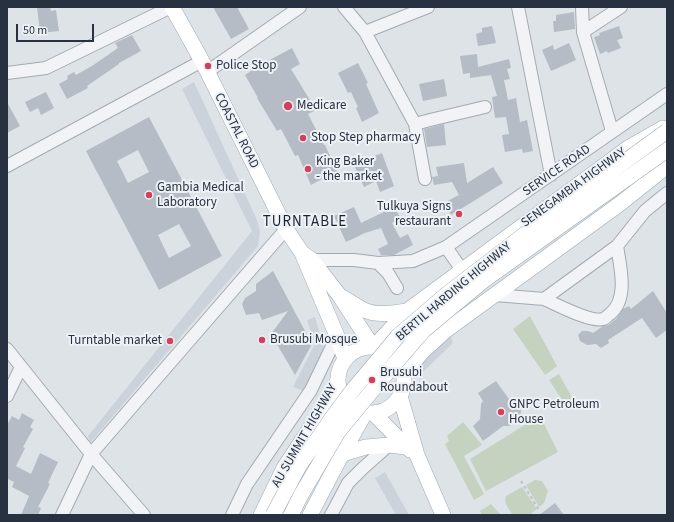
<!DOCTYPE html>
<html>
<head>
<meta charset="utf-8">
<style>
	body { margin:0 }
	#map { position:relative; width:674px; height:522px; overflow:hidden; background:#dee3e8; font-family:"Source Sans 3",sans-serif }
	canvas { display:block }
	.frame { position:absolute; inset:0; border:8px solid #273140; pointer-events:none }
	.scale { position:absolute; left:16px; top:24px; width:78px; height:18px; box-sizing:border-box; border:2px solid #273140; border-top:0; padding-left:5px; font-size:12px; line-height:14px; white-space:nowrap; color:#273140; -webkit-text-stroke:3px #eef2f6; paint-order:stroke }
</style>
</head>
<body>
<div id="map">
<canvas width="674" height="522"></canvas>
<div class="frame"></div>
<div class="scale">50 m</div>
</div>
<script>
const g = document.querySelector('canvas').getContext('2d');
g.lineJoin = 'round';
function fillPath(path, color) { g.fillStyle = color; g.fill(path, 'evenodd'); }
function strokePath(path, color, width, dash) { g.strokeStyle = color; g.lineWidth = width; g.lineCap = dash ? 'butt' : 'round'; g.setLineDash(dash || []); g.stroke(path); }
function drawText(font, color, halo, rows, align = 'center') {
  g.font = font + ' "Source Sans 3",sans-serif'; g.lineWidth = 4; g.setLineDash([]); g.textBaseline = 'middle'; g.strokeStyle = halo; g.fillStyle = color; for (const [text, x, y, turn = 0] of rows) {
    g.save(); g.translate(x, y); g.rotate((+turn || 0) * Math.PI / 180); g.textAlign = isNaN(turn) ? turn : align; if (halo) g.strokeText(text, 0, 0); g.fillText(text, 0, 0); g.restore();
  }
}
fillPath(new Path2D(`
	M194 82 257 220 260 231 258 246 90 443 88 436 252 231 182 89Z
	M315 317 324 349 308 392 293 387 315 344 307 320Z
	M450 334 453 343 420 375 416 366Z
	M385 472 409 515H396L375 478Z`), '#ccd2da');
fillPath(new Path2D(`
	M530 316 557 366 545 375 513 329Z
	M559 374 575 403 570 407H567L549 380Z
	M463 422 482 445 464 456 484 494 474 500 445 444 449 441 447 436Z
	M528 423 544 424 558 452 486 491 470 459Z
	M535 480 542 481 548 491 544 503 539 507 526 485Z
	M522 487 537 509 529 515H513C509 509 503 503 506 496Z
	M491 504 501 515H482L480 511Z`), '#c5d2bf');
fillPath(new Path2D(`
	M37 7H50L51 11 56 10 59 31 40 33Z
	M213 7H237L249 29 231 39Z
	M574 12 575 29 554 32 553 21H556V15Z
	M492 26 496 43 478 46 476 34 482 32V28Z
	M619 26 623 38 617 40 621 48 608 53 607 51 600 54 594 37 600 35 599 33Z
	M132 35 141 51 119 63V64L87 86 88 88 67 99 59 84 68 79 67 76 74 72 76 75 92 66 118 48 115 43Z
	M569 43 576 60 551 71 542 50 553 45 554 50Z
	M292 48 300 64 291 69 316 110 308 114 324 145H325L337 171 311 185 298 155 295 156 281 129 277 131 257 98H258L245 75 264 62V63Z
	M477 54 478 67 509 59 511 68 507 69 510 79 504 80 508 100 516 98 520 122 527 120 533 151 523 153 522 149 505 152 502 135 509 134 506 117 495 118 492 97 497 96 491 75 470 78V73L463 74 460 56Z
	M358 63 368 83 366 84 379 113 362 122 356 108 358 107 351 92 348 93 338 73Z
	M444 79 447 96 423 101 419 84Z
	M46 92 54 108 41 115 38 108 30 112 25 102Z
	M7 102 20 126 7 133Z
	M149 117 222 256 159 290 86 151ZM138 150 149 172 128 183 117 161ZM179 224 191 246 169 258 158 235Z
	M444 124 446 145 427 147 424 129Z
	M382 153 394 186 380 192 376 181 364 187 353 163 365 157 366 159Z
	M464 163 467 183 493 167 503 183 451 215 444 203 459 195 452 182 434 185 432 177 438 176 436 167Z
	M354 207 361 223 394 207 400 217 392 223 400 238 408 234 413 245 394 255H381L378 249 388 244 381 228 365 233 346 242 334 216Z
	M273 271 312 344 295 375 271 334 288 311 262 320 259 313 246 315 242 304 245 298 256 291V284Z
	M653 291 667 313V330L656 338 642 318 608 340 609 343 601 348 596 344 587 345 580 341 578 335 582 331H588L593 333 603 326 608 325 616 319 623 309 629 306 631 309Z
	M496 381 514 406V408L521 410 520 423H511L510 426H503L483 441 473 426 480 419 481 404 483 401 478 393Z
	M22 413 34 420 30 427 33 429 23 447 25 448 16 466 31 474 40 453 58 462 48 483 50 484 38 507 41 508 38 515H21L29 496 12 487 14 482 8 479 7 481V425L12 416 19 420Z
	M555 503 564 515H539Z`), '#b5bcc5');
const minor = new Path2D(`
	M344 7 365 32 415 124 425 179
	M518 7 551 175
	M582 7 583 32 612 131
	M365 32 428 7
	M583 32 621 7
	M207 72 300 7
	M7 73 46 68 171 7
	M415 124 430 120 485 107
	M7 166 202 61
	M446 247 462 270
	M312 260H354L378 263 388 273 397 288
	M378 263 413 261 446 247 667 94
	M495 295 544 299 617 246 645 211 667 193
	M544 299C556 304 591 323 603 319 605 319 608 315 610 314 629 299 620 266 617 246
	M7 349 91 454 144 515
	M7 396 21 367
	M62 515 91 454 286 229
	M232 515 247 484 311 390 337 336
	M331 515 348 483 363 468 389 445`);
const major = new Path2D(`
	M172 7 202 61 286 229 302 253 337 336 345 359
	M302 253 312 260 339 295 367 338 374 347 407 311 628 148 663 128
	M342 297C349 301 356 306 364 310 377 316 393 313 407 311
	M338 380a33 33 0 1 1 66 0a33 33 0 1 1-66 0Z
	M404 375 422 352 445 331 621 203 656 175 667 166
	M400 396 417 455 443 515
	M373 413 410 450
	M342 454 366 447 389 445 406 447
	M261 515 284 468 332 395 338 379
	M310 515 342 454 365 413`);
strokePath(minor, '#a3aab2', 14);
strokePath(major, '#9da8b4', 16);
strokePath(new Path2D(`
	M521 481 539 510`), '#bcc1c7', 2, [3, 3]);
strokePath(minor, '#f1f3f6', 12);
strokePath(major, '#fff', 15);
const majorBridge = new Path2D(`
	M273 515 299 466 334 415 352 391 398 336 447 294 525 234 667 131
	M291 515 301 495 338 432 385 375 424 330 483 281 667 150`);
strokePath(majorBridge, '#9da8b4', 16, []);
strokePath(majorBridge, '#fff', 15);
for (const [x, y, r, color] of [
	[208,66,4,"#d1405d"],
	[288,106,5,"#d1405d"],
	[303,138,4,"#d1405d"],
	[308,169,4,"#d1405d"],
	[149,195,4,"#d1405d"],
	[459,214,4,"#d1405d"],
	[262,340,4,"#d1405d"],
	[170,341,4,"#d1405d"],
	[372,380,4,"#d1405d"],
	[501,412,4,"#d1405d"]
]) { const dot = new Path2D(); dot.arc(x, y, r, 0, 2 * Math.PI); g.fillStyle = color; g.fill(dot); strokePath(dot, '#eef2f6', 1.5); }
drawText('13px', '#273140', '#eef2f6', [
	["Police Stop",216,66],
	["Medicare",297,106],
	["Stop Step pharmacy",311,138],
	["King Baker",316,162],
	["- the market",316,177],
	["Gambia Medical",157,188],
	["Laboratory",157,203],
	["Tulkuya Signs",451,207,"right"],
	["restaurant",451,222,"right"],
	["Brusubi Mosque",270,340],
	["Turntable market",162,341,"right"],
	["Brusubi",380,373],
	["Roundabout",380,388],
	["GNPC Petroleum",509,405],
	["House",509,420]
], 'left');
drawText('13px', '#273140', '#eef2f6', [
	["COASTAL ROAD",236,131,63],
	["SERVICE ROAD",557,171,-35],
	["SENEGAMBIA HIGHWAY",574,188,-36],
	["BERTIL HARDING HIGHWAY",454,292,-40],
	["AU SUMMIT HIGHWAY",305,436,-60]
]);
g.letterSpacing = '1px';
drawText('15px', '#192230', '#eef2f6', [
	["TURNTABLE",305,223]
]);
g.letterSpacing = '0px';
</script>
</body>
</html>
